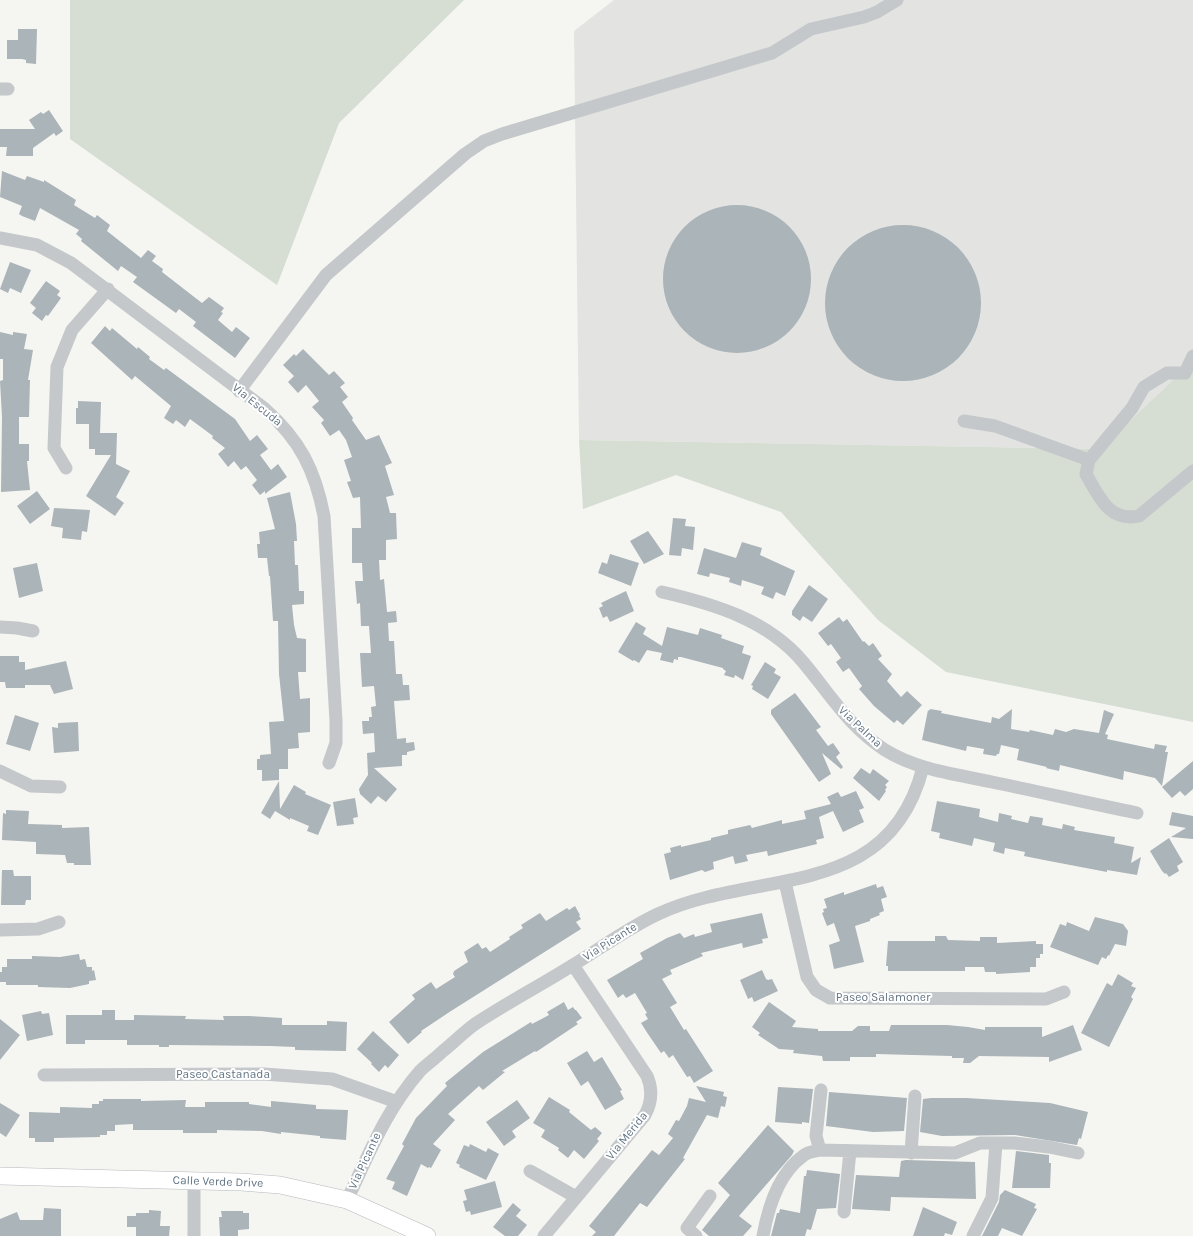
<!DOCTYPE html>
<html>
<head>
<meta charset="utf-8">
<style>
	body { margin:0 }
	canvas { display:block; background:#f5f5f1 }
</style>
</head>
<body>
<canvas width="1193" height="1236"></canvas>
<script>
const g = document.querySelector('canvas').getContext('2d');
g.lineJoin = 'round';
function fillPath(path, color) { g.fillStyle = color; g.fill(path, 'evenodd'); }
function strokePath(path, color, width, dash) { g.strokeStyle = color; g.lineWidth = width; g.lineCap = dash ? 'butt' : 'round'; g.setLineDash(dash || []); g.stroke(path); }
function drawText(font, color, halo, rows, align = 'center') {
  g.font = font + ' Karla,sans-serif'; g.lineWidth = 4; g.setLineDash([]); g.textBaseline = 'middle'; g.strokeStyle = halo; g.fillStyle = color; for (const [text, x, y, turn = 0] of rows) {
    g.save(); g.translate(x, y); g.rotate((+turn || 0) * Math.PI / 180); g.textAlign = isNaN(turn) ? turn : align; if (halo) g.strokeText(text, 0, 0); g.fillText(text, 0, 0); g.restore();
  }
}
fillPath(new Path2D(`
	M614 0H1193V361L1100 449 579 440 574 31Z`), '#e3e4e2');
fillPath(new Path2D(`
	M70 0H464L339 123 277 285 70 139Z
	M1193 361V722L946 672 878 620 781 512 676 475 583 509 579 440 1100 449Z`), '#d6ddd2');
fillPath(new Path2D(`
	M18 29H37L36 64 26 63V60L22 59H7V40H18Z
	M49 110 63 131 56 136 54 133 33 148V156H6L7 147H0V129H35L29 120 41 112 43 114Z
	M2 171 25 180 27 176 44 182V180L76 200 74 205 95 218 97 215 110 225 107 231 141 258 148 250 156 256 152 261 163 269 162 272 202 303 209 297 224 308 221 312 223 313 218 320 232 332 236 327 250 338 235 358 193 326 196 322 179 309 176 313 133 282 137 277 121 266 118 271 81 241 82 239 76 234 79 230 40 208 35 221 22 216 19 214 22 206 0 197Z
	M663 279a74 74 0 1 1 148 0a74 74 0 1 1-148 0Z
	M825 303a78 78 0 1 1 156 0a78 78 0 1 1-156 0Z
	M10 262 31 270 21 293 10 288 8 293 0 289Z
	M46 281 60 291 57 295 61 298 48 316 46 315 42 321 32 313 36 308 30 303Z
	M105 326 110 331 112 328 137 349 138 347 150 357 149 359 164 370 166 368 235 419 250 441 257 435 268 449 260 455 271 470 278 464 287 477 265 494V491L260 495 252 485 257 480 246 466 241 470 234 461 228 467 218 454 225 448 212 438 213 436 190 419 185 427 176 420 173 424 164 418 171 406 135 376 132 380 91 343Z
	M0 332 13 335V332L27 334 24 349 33 350 28 380H30L29 417H19V444H29V461H27L30 490 1 492 2 417 0 381 3 380V359H0Z
	M303 349 329 375 334 371 345 383 340 387 348 397 342 402 353 418 352 420 366 440 379 435 392 463 385 466 394 495 386 497 390 513H396L397 539 386 540V560H379L380 580 384 579 387 612 396 611 397 622 388 623 389 641H394L396 674H402L403 685H409L410 700 394 701 397 739 406 738V743L414 742 415 750 407 752V755H402V766L374 768 397 789 386 802 378 796 371 804 360 794 359 789 368 775 367 753 375 752 374 733 363 734 362 721H369V717H372L371 707 376 706 374 686 362 687 360 653H371L369 626H361L360 603 357 604 355 581H363L362 563H352V528H361L360 497 353 498 347 482 351 481 344 460 352 457 346 440 339 430 330 436 321 423 324 420 312 407 319 401 306 385 298 393 288 382 294 376 283 365 294 354 296 356Z
	M78 401 101 402 100 433H117L116 464 130 471 116 497 124 503 115 516 86 496 111 455H95V449H89V424H76V408H78Z
	M37 491 50 509 30 524 17 506Z
	M290 492 296 524 297 541H294L295 565H298L299 591H304V604L292 605 294 625 297 638 306 639V672H298L300 699 310 698V732L298 733 299 748 288 749V769H279V780L262 781V770H257V759H260V755L271 754 269 722 284 721 279 674 278 621H273L270 576H269L267 558H258L257 544H260L259 532 275 529 267 498Z
	M54 508 90 510 87 532 82 531 81 540 62 538 63 528 51 526Z
	M673 518 686 519 685 526 695 527 693 550 682 548 681 556 669 555Z
	M648 531 664 554 644 564 630 541Z
	M742 542 762 548 760 555 795 571 785 596 776 592 773 599 761 594 764 587 742 580 741 586 729 582 730 578 710 573 709 577 697 574 704 548 736 558Z
	M610 554 639 563 631 586 598 573 602 562 607 564Z
	M37 563 43 591 19 598 13 568Z
	M809 585 828 599 812 622 803 616 800 621 792 615V611Z
	M626 591 634 611 610 622 607 616 603 618 599 608 603 606 601 603Z
	M839 617 843 622 847 619 863 642 864 641 869 646 873 643 882 656 878 659 892 674 887 681 901 697 907 691 922 705 903 725 897 720 894 723 874 706 859 689 862 686 849 668 843 672 836 662 841 658 831 644 828 646 818 633Z
	M636 622 646 628 643 634 662 646 667 627 698 635 700 628 722 635 721 638 744 646 742 653 751 656 743 680 735 675 734 678 724 675 726 671 723 669V668L681 657H678V660L674 659 673 663 660 660 662 653 647 650 639 663 634 660 633 661 618 652Z
	M0 656H19V662H25V670L66 661 73 689 54 694 50 685H25V688H6L5 682H0Z
	M765 662 776 669 774 673 781 677 768 699 752 689 753 686 751 685Z
	M795 693 821 727 816 730 828 746 833 743 840 753 836 757 843 767 841 769 822 753 831 774 819 782 771 714V710Z
	M930 709 942 711 941 713 991 723 992 717 999 719 1012 709 1011 729 1029 732 1030 730 1053 735 1055 729 1066 732 1074 729 1099 733 1104 710 1114 714 1105 734 1108 735 1107 739 1154 749 1155 744 1167 746 1165 752H1168L1162 786 1155 778 1124 771 1123 780 1060 765 1059 771 1046 768 1047 767 1017 760 1019 749 1001 745 999 754H997L996 756 983 754 984 749 967 746 966 751 922 740 928 710 929 711Z
	M15 715 39 723 30 751 6 744Z
	M78 722 79 751 54 753 52 727 58 728V723Z
	M1193 761V789L1185 796 1180 791 1172 798 1162 787Z
	M861 768 870 774 873 769 889 781 885 785 887 787 885 790 886 791 879 801 853 778Z
	M279 781 280 809 294 785 306 792 305 794 331 805 318 835 307 831 309 826 290 818V820L275 811 270 819 261 813Z
	M856 791 864 808 859 810 864 822 843 832 833 811 819 817 824 838 816 840 817 844 768 856 767 851 746 855 748 861 735 864 733 856 713 862 714 869 705 872 702 870 670 880 664 854 671 852 670 848 681 845V847L711 840V838L728 834V830L750 825 752 828 782 820V824L806 819 804 811 831 804 827 797 838 792 841 797Z
	M355 798 358 817 353 818 354 824 337 826 333 802Z
	M937 801 980 809 979 817 998 822 999 813 1012 816 1011 819 1028 823 1030 816 1043 818 1042 825 1062 829 1063 824 1075 827 1074 830 1115 837 1114 843 1134 847 1131 863 1141 857 1137 875 1107 870V872L1044 860 1024 856 1025 852 1005 848 1004 854 993 851 995 843 974 838 972 846 939 838 940 833 931 831Z
	M6 810 29 811 28 824 62 825V828L89 827 91 865H74V863H67L65 855 36 854V842L2 840 3 813 6 814Z
	M1172 812 1193 816V839L1171 837 1186 828 1169 825Z
	M1169 838 1183 862 1177 866 1179 871 1169 877 1166 873 1165 874 1162 871 1150 851Z
	M2 870H13L14 876H31V900H26L25 905H1Z
	M876 884 877 888 883 886 887 897 881 899 884 911 879 913 880 915 870 919V921L855 926 864 962 834 969 829 945 840 941 834 923 827 926 822 913 824 912 823 909 827 908 824 899 844 892V895Z
	M575 906 580 915 579 916 581 919 576 922 581 929 451 1011 421 1031 422 1032 408 1044 389 1022 415 999 412 995 431 982 436 989 455 977 453 974 454 971 468 962 464 952 478 943 482 949 486 947 490 952 510 939 509 937 523 928 521 925 540 913 546 921 567 908 569 910Z
	M762 913 768 938 762 939 763 943 743 948 742 943 701 953 703 956 670 970 672 974 662 979 677 1003 670 1007 684 1030 686 1029 713 1071 694 1083 690 1076 687 1077 673 1055 669 1058 664 1051 661 1053 648 1034 641 1023 648 1019 645 1014 647 1013 635 993 626 998 623 994 618 998 607 980 643 959 640 953 667 938 680 933 684 938 694 934 695 937 712 932 710 924Z
	M1095 917 1123 924 1128 931 1126 946 1115 944 1109 956 1108 955 1106 959 1102 957 1098 965 1050 947 1060 924 1066 926 1067 922 1089 931Z
	M935 936H946L948 940 980 941V937H997V943L1036 941V944H1043V954H1040V958H1036V967H1030V972L996 974V972H985L984 967H965V971H888V966H886L888 941H935Z
	M79 954 80 960 85 959 87 967H92V971L94 970 96 980 89 981V984L70 988 38 987V985H6V982H0V972H2V967H7V959H32V956L60 957Z
	M762 970 766 979 768 980 772 979 778 991 754 1002 752 997 748 999 740 980Z
	M1118 974 1133 983 1131 986 1136 988 1131 997 1133 999 1109 1047 1081 1033 1107 983 1112 986Z
	M564 1002 568 1010 573 1007 575 1010H576L582 1018 576 1022 578 1024 536 1052 535 1051 502 1071 505 1072 483 1090 479 1086 448 1114 455 1120 433 1144 441 1150 431 1168 429 1167 428 1168 421 1164 407 1196 392 1189 395 1182 386 1179 404 1146 402 1144 416 1118 447 1086 445 1083 483 1052 531 1022 532 1024 549 1015 547 1012Z
	M769 1002 796 1021 792 1027 818 1029V1031H852L858 1026H870V1031H889L891 1025H947L968 1027 985 1030V1027H1042V1037L1073 1025 1082 1050 1049 1062V1057L979 1056 970 1063H963L964 1058H952V1056L876 1054V1057H850V1061H823L822 1056 793 1053 794 1050 779 1049 758 1035 760 1033 752 1027Z
	M102 1010H115V1020H134V1015L186 1016 185 1019 224 1020 223 1016H249L282 1018V1025H327V1021L347 1022 346 1051 295 1050V1047L270 1046 169 1045V1047H159V1045H127V1040H85V1044H66V1015H102Z
	M41 1011 42 1014 49 1013 53 1035 27 1041 22 1015Z
	M0 1019 20 1035 0 1060Z
	M373 1031 399 1055 388 1068 385 1065 379 1072 371 1064 372 1063 357 1049Z
	M587 1051 594 1062 602 1057 622 1090 620 1091 624 1099 605 1110 588 1081 581 1086 567 1063Z
	M696 1086 724 1092 723 1096 727 1097 725 1107 721 1106 718 1118 707 1115 683 1158 685 1159 647 1207 640 1203 614 1236H592L596 1232 589 1226 652 1150 659 1155 673 1138 668 1134 676 1120 679 1121 687 1106 689 1098 706 1102Z
	M778 1087 813 1089 809 1123 802 1122V1124L775 1122Z
	M829 1092 907 1098 904 1131 873 1132 826 1126Z
	M549 1097 570 1110 569 1112 591 1130 595 1127 602 1133 597 1139 599 1141 584 1159 574 1150 568 1158 558 1150 559 1148 541 1137 545 1130 533 1123Z
	M931 1098H966L1050 1103 1088 1112 1081 1139 1079 1138 1077 1145 1015 1135 942 1136 920 1132 923 1099Z
	M103 1099H141V1101L186 1100 185 1107H205V1102H249V1104L271 1107V1101L316 1105V1109L348 1110 346 1140 320 1138V1136L281 1132V1134L262 1131 217 1130V1133H183V1130H133V1124L115 1125V1131H107V1135H100V1137L54 1138V1142H35V1138H29V1112L60 1113V1107L92 1108V1104H99V1101H103Z
	M517 1100 530 1118 512 1131 516 1137 504 1146 486 1122Z
	M0 1103 20 1115 6 1137 0 1133Z
	M768 1125 794 1151 792 1155 739 1216 752 1226 743 1236H709L702 1230 730 1195 718 1183Z
	M470 1144 486 1152 488 1148 499 1154 486 1180 459 1167 460 1165 456 1163 464 1145 469 1147Z
	M1016 1151 1049 1155V1163H1051L1050 1188H1012Z
	M906 1160 975 1162 976 1199 891 1197 890 1211 852 1209 856 1175 899 1177 901 1161Z
	M807 1170 840 1174 836 1208 817 1209 811 1230 807 1229 805 1236H771L777 1213H779L780 1209 800 1213 804 1176H806Z
	M495 1181 502 1207 471 1215 470 1211 466 1212 463 1201 467 1200 464 1190Z
	M1005 1190 1036 1204 1034 1208 1037 1209 1022 1236 1002 1228 998 1236H982L999 1202 1000 1195Z
	M513 1203 521 1210 516 1216 527 1225 518 1236H505L493 1227Z
	M923 1207 957 1222 952 1235 945 1233 944 1236H913Z
	M44 1208 61 1209V1236H0V1219L17 1212 20 1220H43Z
	M149 1210 161 1211 160 1226H170L169 1236H136V1227H127V1216H136V1213H149Z
	M221 1211H243V1213H249V1229L238 1230V1236H220L219 1217H222Z`), '#abb4b9');
const major = new Path2D(`
	M0 1176 241 1182 280 1185 347 1200 427 1236`);
strokePath(major, '#b5b9bd', 18);
strokePath(new Path2D(`
	M0 89H8
	M0 238 37 245 71 263 265 409C300 440 315 470 324 516L336 721V743L329 763
	M239 391 326 275 465 154 484 141 502 134 772 53 811 29 864 17 877 12 897 0
	M964 421 995 426 1089 460 1132 408 1144 387 1167 373H1185L1193 356
	M1089 460 1086 474C1099 497 1109 522 1139 516L1193 471
	M66 468 54 448 57 367 72 330 108 289
	M662 592C714 604 768 620 803 662 830 694 848 726 885 750 917 770 956 774 992 782 1040 792 1088 803 1137 813
	M0 627 17 628 33 631
	M0 771 31 786 60 787
	M785 882 807 977 816 990 830 998 1046 999 1064 992
	M0 930 38 929 59 922
	M44 1075 264 1074 332 1079 397 1102
	M820 1150 816 1136 821 1090
	M911 1153 915 1096
	M530 1171 576 1197
	M347 1200C369 1154 386 1110 420 1071 427 1064 436 1058 443 1051 454 1042 464 1032 475 1024 507 1003 541 985 573 965 601 948 628 928 658 914 757 868 889 903 923 767
	M844 1212 850 1151
	M194 1236V1181
	M544 1236 645 1115C652 1102 653 1090 647 1076L573 965
	M696 1236 687 1228 710 1196
	M763 1236C768 1208 779 1173 803 1156 807 1152 815 1151 820 1150L955 1153 980 1143H1014L1049 1147 1078 1153
	M973 1236 992 1198 996 1143`), '#c4c8cb', 13);
strokePath(major, '#fff', 17);
drawText('12px', '#627584', '#fff', [
	["Via Escuda",257,405,39],
	["Via Palma",860,727,43],
	["Via Picante",610,942,-32],
	["Paseo Salamoner",883,998],
	["Paseo Castanada",223,1075],
	["Via Merida",627,1136,-51],
	["Via Picante",365,1161,-65],
	["Calle Verde Drive",218,1182,2]
]);
</script>
</body>
</html>
